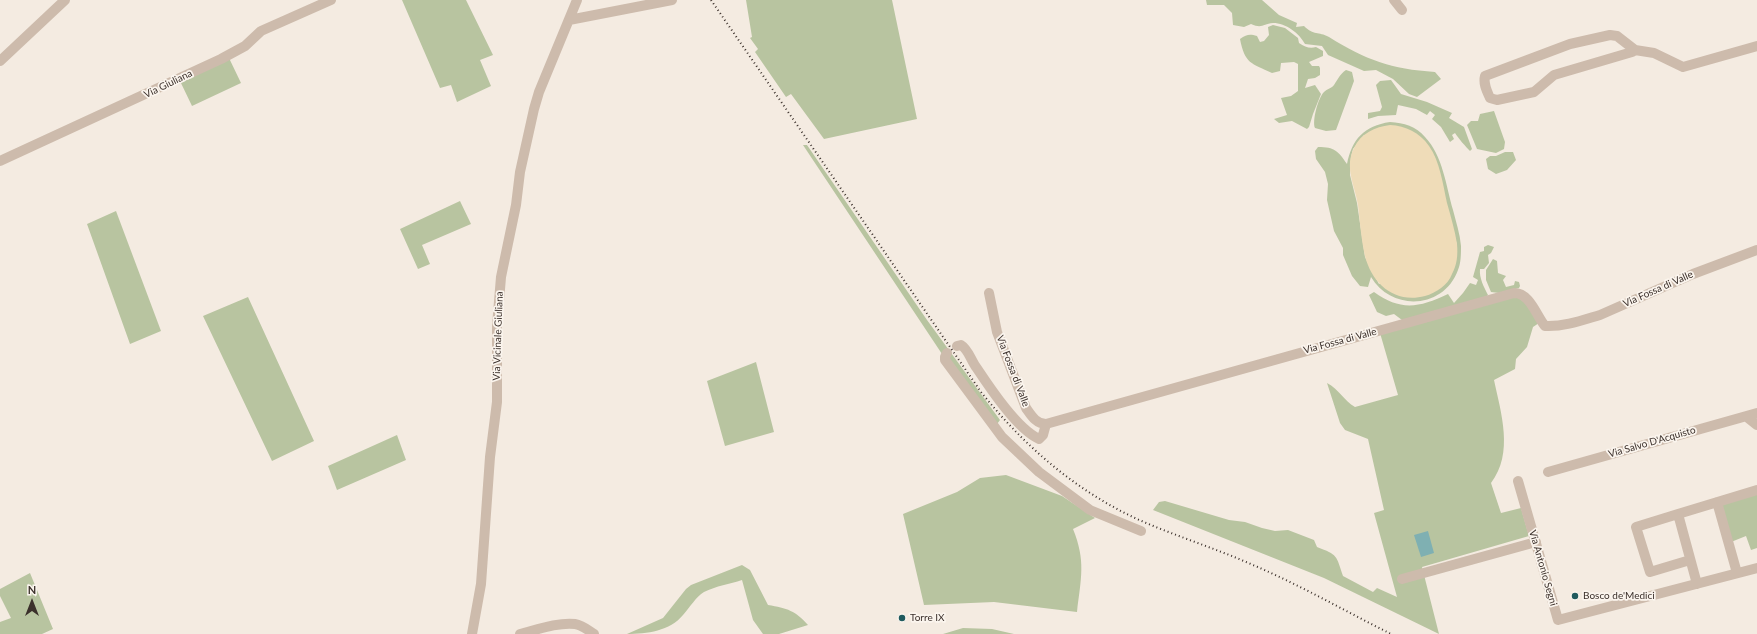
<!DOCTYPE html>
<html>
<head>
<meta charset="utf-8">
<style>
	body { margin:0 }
	#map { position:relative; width:1757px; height:634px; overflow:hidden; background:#f4ebe1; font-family:Lato,sans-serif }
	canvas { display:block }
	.north { position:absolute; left:12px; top:582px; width:40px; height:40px; -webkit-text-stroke:3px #fbf5ee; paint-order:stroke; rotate:0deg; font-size:11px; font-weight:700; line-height:16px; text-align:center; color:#3b302b }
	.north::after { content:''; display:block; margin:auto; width:14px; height:18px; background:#3b302b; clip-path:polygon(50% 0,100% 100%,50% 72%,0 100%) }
</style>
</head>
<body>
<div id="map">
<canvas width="1757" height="634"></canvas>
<div class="north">N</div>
</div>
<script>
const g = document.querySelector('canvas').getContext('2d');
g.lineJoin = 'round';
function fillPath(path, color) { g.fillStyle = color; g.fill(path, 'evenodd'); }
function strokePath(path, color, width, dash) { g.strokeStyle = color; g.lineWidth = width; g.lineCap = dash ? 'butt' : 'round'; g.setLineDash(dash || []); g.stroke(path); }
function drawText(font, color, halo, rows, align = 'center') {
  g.font = font + ' Lato,sans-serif'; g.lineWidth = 3.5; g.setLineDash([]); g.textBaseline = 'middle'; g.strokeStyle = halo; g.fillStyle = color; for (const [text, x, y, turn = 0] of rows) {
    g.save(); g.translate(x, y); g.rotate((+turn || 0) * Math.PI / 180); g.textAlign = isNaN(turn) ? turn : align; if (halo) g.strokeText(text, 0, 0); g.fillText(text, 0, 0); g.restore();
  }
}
fillPath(new Path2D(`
	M402 0H466L493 55 480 60 491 86 457 102 451 85 440 88Z
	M746 0H892L917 119 824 139 791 94 786 97 755 52 758 49 750 38 752 37Z
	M1206 0H1262L1279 15 1297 23 1296 27 1304 26C1314 36 1318 31 1329 37 1366 60 1391 69 1435 72L1441 79 1417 97 1409 94 1393 79 1376 70 1364 71 1328 55 1322 46 1305 44C1299 33 1286 23 1273 23 1263 24 1262 29 1251 24L1244 27 1233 25 1232 13 1224 5H1207Z
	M1273 25 1285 28 1298 38 1299 43C1305 47 1310 49 1316 47L1323 51V56L1309 62 1312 66H1319L1320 68V75L1315 78 1308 79 1305 88 1315 85 1321 94 1313 114 1309 127 1307 129 1292 121 1279 123 1274 119 1287 115 1281 98 1291 96 1298 91V64L1294 62 1281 63 1280 71 1272 73C1251 63 1245 64 1240 39 1247 34 1250 34 1257 36L1260 42 1264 41 1269 35 1268 27Z
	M229 58 241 83 192 106 180 81Z
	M1346 70 1352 72 1354 81 1336 130 1326 131 1315 128C1312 121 1318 98 1324 92 1327 89 1332 88 1334 85 1338 79 1340 74 1346 70Z
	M1391 80 1401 94 1427 102 1452 113 1449 118 1464 127 1472 149 1470 151C1466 147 1458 138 1455 133L1452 135 1454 139 1450 142 1441 127 1432 119 1435 115 1430 111 1427 115 1416 109 1398 105 1396 115 1378 116 1368 119V113L1380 111 1382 107 1376 85 1380 81Z
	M1494 111 1505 142 1504 149 1496 153 1477 149 1467 125 1471 121H1478L1480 114Z
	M1390 122C1404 123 1416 126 1425 137 1443 156 1446 186 1453 210 1456 222 1460 234 1461 246 1461 254 1461 263 1458 270 1444 309 1392 312 1371 277L1368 287 1360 286 1352 276 1343 255V248L1334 231 1327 200 1328 184 1325 172 1316 159 1315 151 1318 147C1335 147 1338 151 1347 164 1352 139 1364 126 1390 122ZM1364 135 1434 156 1457 245 1379 284 1365 257 1357 203 1350 175 1351 157 1353 149Z
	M803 145H807L927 320 1000 420 997 424 942 354Z
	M1505 152H1513L1516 160 1507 170 1496 174 1488 169 1486 159 1490 156H1496Z
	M460 201 471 224 422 245 430 264 418 269 400 229Z
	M116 211 161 331 130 344 87 224Z
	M1488 245 1494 247 1491 253 1488 255 1489 263 1484 269H1480C1479 278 1484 287 1488 295L1486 297 1402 320 1394 314 1386 316 1377 312 1369 295 1374 292C1400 311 1419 308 1448 294L1454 303 1463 293 1470 283 1476 285 1478 280 1473 277 1480 252 1484 251V247Z
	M1493 259 1497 261 1498 273 1506 276 1503 280 1506 287 1514 285 1515 281 1519 282 1520 286 1519 288 1499 293 1491 292 1486 280V270Z
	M1513 296 1525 300 1539 323 1533 327 1527 347 1516 359 1515 369 1494 380C1501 413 1514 453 1491 483L1501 513 1521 508 1529 536 1422 567 1439 634 1324 578 1153 510 1159 502 1165 501 1229 520 1245 522 1262 528 1275 531 1288 530 1314 540 1317 547C1338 555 1336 555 1343 576L1373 592 1377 588 1397 597 1374 513 1384 510 1368 439 1345 430 1340 423 1327 383C1339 389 1344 401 1355 407L1398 395 1380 333Z
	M248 297 314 441 272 461 203 316Z
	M756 362 774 432 725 446 707 381Z
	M397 435 406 460 337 490 328 466Z
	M1006 475 1062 496 1095 518 1073 529C1086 561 1081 578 1077 612L994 602 924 605 903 514 957 492 980 478Z
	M1757 493V548L1751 550 1746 536 1731 542 1720 504Z
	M742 565 750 570 768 605C787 608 796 611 808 625L779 634H763L753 620 742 580C730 584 716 586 704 592 696 597 690 607 683 615 670 631 647 634 627 634L663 618 686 589 691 585Z
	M30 573 53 629 42 634H0V622L11 618 0 596V589Z
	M963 628 992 629 1014 634H943Z`), '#b8c4a0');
fillPath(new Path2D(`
	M1390 125C1406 126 1419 132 1429 146 1440 161 1443 185 1447 203 1451 217 1455 231 1457 244 1458 255 1457 265 1452 274 1448 285 1436 293 1425 296 1395 304 1372 284 1365 256 1361 239 1360 221 1358 205 1355 186 1344 167 1354 148 1361 133 1375 127 1390 125Z`), '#efdcb8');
fillPath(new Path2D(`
	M1428 531 1434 553 1421 557 1414 535Z`), '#7fb0b2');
strokePath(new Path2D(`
	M1394 0 1402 10
	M569 20 672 0
	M1635 50 1632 52 1554 75 1534 92 1497 100 1490 98C1487 91 1483 84 1485 76L1570 44 1610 35 1617 36 1635 50 1654 53 1683 67 1757 46
	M0 61 65 0
	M0 161 221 59 245 46 261 31 331 0
	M989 293 997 332 1026 408C1031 415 1036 424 1046 424L1514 293C1530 293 1536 315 1545 326 1564 327 1583 320 1600 315L1693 274 1757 250
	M957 346 961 345C968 349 971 360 976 367 990 388 1017 429 1039 439L1043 435 1046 424
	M947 353 945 357V360L1002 437 1039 472 1090 510 1141 531
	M1747 417 1757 425
	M1548 472 1757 413
	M1518 481 1558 620 1757 568
	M1717 502 1737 573
	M1678 514 1636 527 1650 572 1690 560
	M1402 579 1536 542
	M1697 584 1678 514 1757 490
	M472 634 481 584 490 457 497 402V326L501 277 516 205 520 172 534 109 539 92 577 0
	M520 634C536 630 558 622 575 624 582 625 588 630 594 634`), '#cdbbac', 10);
strokePath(new Path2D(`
	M711 0 981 392C1024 446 1075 490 1137 519 1175 536 1215 548 1253 565 1300 585 1345 611 1391 634`), '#3b302b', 2, [1, 3]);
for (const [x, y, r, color] of [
	[1575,596,4,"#1f5a5e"],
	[902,618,4,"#1f5a5e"]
]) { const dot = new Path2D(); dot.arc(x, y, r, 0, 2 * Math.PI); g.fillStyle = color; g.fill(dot); strokePath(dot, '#fbf5ee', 1.5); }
drawText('10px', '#3b302b', '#fbf5ee', [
	["Via Giuliana",168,84,-26],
	["Via Fossa di Valle",1658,289,-24],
	["Via Vicinale Giuliana",498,336,-88],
	["Via Fossa di Valle",1340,341,-15],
	["Via Fossa di Valle",1013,371,69],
	["Via Salvo D'Acquisto",1652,442,-16],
	["Via Antonio Segni",1543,568,74]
]);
drawText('10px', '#3b302b', '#fbf5ee', [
	["Bosco de'Medici",1583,596],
	["Torre IX",910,618]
], 'left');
</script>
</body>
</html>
